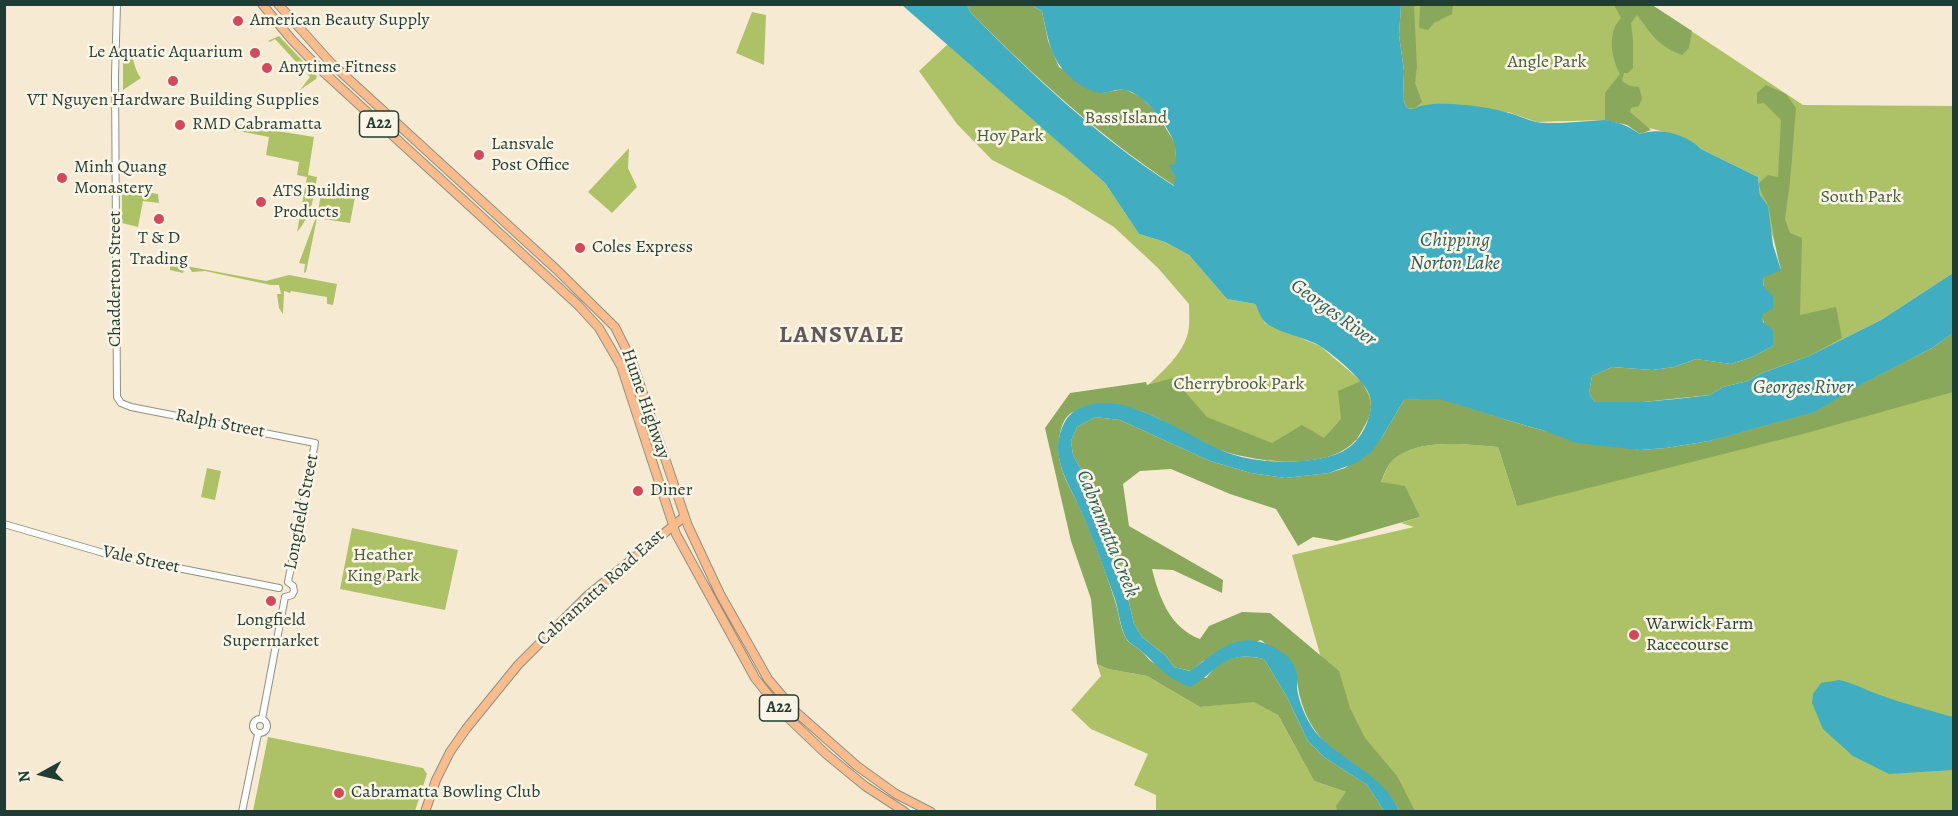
<!DOCTYPE html>
<html>
<head>
<meta charset="utf-8">
<style>
	body { margin:0 }
	#map { position:relative; width:1958px; height:816px; overflow:hidden; background:#f6ead2; font-family:Alegreya,serif }
	canvas { display:block }
	.frame { position:absolute; inset:0; border:6px solid #1f3d34; pointer-events:none }
	.north { position:absolute; left:12px; top:744px; width:60px; height:60px; -webkit-text-stroke:4px #fcf5e5; paint-order:stroke; rotate:262deg; font-size:16px; font-weight:700; line-height:24px; text-align:center; color:#1f3d34 }
	.north::after { content:''; display:block; margin:auto; width:21px; height:27px; background:#1f3d34; clip-path:polygon(50% 0,100% 100%,50% 72%,0 100%) }
</style>
</head>
<body>
<div id="map">
<canvas width="1958" height="816"></canvas>
<div class="frame"></div>
<div class="north">N</div>
</div>
<script>
const g = document.querySelector('canvas').getContext('2d');
g.lineJoin = 'round';
function fillPath(path, color) { g.fillStyle = color; g.fill(path, 'evenodd'); }
function strokePath(path, color, width, dash) { g.strokeStyle = color; g.lineWidth = width; g.lineCap = dash ? 'butt' : 'round'; g.setLineDash(dash || []); g.stroke(path); }
function drawText(font, color, halo, rows, align = 'center') {
  g.font = font + ' Alegreya,serif'; g.lineWidth = 5; g.setLineDash([]); g.textBaseline = 'middle'; g.strokeStyle = halo; g.fillStyle = color; for (const [text, x, y, turn = 0] of rows) {
    g.save(); g.translate(x, y); g.rotate((+turn || 0) * Math.PI / 180); g.textAlign = isNaN(turn) ? turn : align; if (halo) g.strokeText(text, 0, 0); g.fillText(text, 0, 0); g.restore();
  }
}
fillPath(new Path2D(`
	M1401 5H1652L1803 105 1953 106V273L1881 320 1809 356 1760 195 1758 177 1701 149C1684 132 1630 124 1605 120L1537 122 1508 112 1414 109Z
	M752 12 766 15 764 65 736 53Z
	M279 36 317 76 316 79 300 90 310 77 275 39 270 42 268 41Z
	M948 44 1105 183 1139 234 1165 242 1189 255 1227 299 1255 304 1265 323 1320 346 1361 381 1372 399 1357 440 1267 461 1147 386C1163 371 1182 355 1188 333 1190 324 1189 313 1189 304L1158 268 1114 227 1065 197 992 160 957 124 919 71Z
	M123 52H129C135 61 134 69 141 78L123 90Z
	M235 124 314 137 308 175 317 177C314 198 311 216 297 232L307 177 297 175 299 162 266 155 269 137 234 130Z
	M629 148 628 168 637 187 612 213 588 192Z
	M122 188 158 194 159 203 143 201 138 227 122 223Z
	M321 193 355 197 350 223 317 218 306 272 304 273 305 264 299 263 318 212Z
	M170 263 266 281 289 275 337 284 333 305 327 304V297L291 291 290 293 284 291 283 314 279 308 277 294H281L279 285H271L205 271 192 272 189 267 184 270 183 273 170 270Z
	M1953 342V811H1407L1337 715 1292 555 1414 527 1401 523 1420 517 1381 482C1384 476 1387 466 1392 461 1418 437 1465 445 1498 447L1516 503 1617 479Z
	M207 468 221 471 215 500 201 497Z
	M352 528 458 550 445 610 340 589Z
	M1097 664 1108 669 1147 676 1200 707 1254 701 1278 715 1314 781 1346 792 1364 811H1156V795L1134 785 1148 754 1091 729 1071 710 1101 676Z
	M268 737 423 768 427 774 415 811H253Z`), '#adc266');
fillPath(new Path2D(`
	M967 5H1031L1042 11 1048 41 1059 67 1102 93 1124 89 1141 97 1155 111 1175 143V165H1170L1175 177V186C1100 137 1034 76 971 13Z
	M1401 5H1414L1417 67 1415 83 1422 102 1414 109 1407 108 1403 100 1404 71 1399 35Z
	M1420 5V4L1453 5 1452 14 1434 23 1428 30 1419 28Z
	M1614 5H1652L1692 31 1689 48 1682 55C1658 46 1652 35 1637 15L1631 23 1633 40V68L1628 73H1624L1622 81 1630 86 1639 87 1642 98 1639 106 1631 108 1630 112 1651 130 1640 134 1627 125 1605 120V93L1620 74C1611 58 1607 32 1621 18Z
	M1766 85 1786 94 1796 108 1790 182 1785 219 1790 233 1802 238 1800 315 1836 307 1842 338 1809 356 1762 373 1748 381 1723 387 1710 395 1643 402H1595L1589 393 1592 376 1612 367 1652 370 1674 367 1696 359 1731 364 1752 357 1773 346 1761 315 1764 276 1781 269C1775 249 1773 229 1769 209 1767 199 1760 196 1759 183L1768 175 1778 177 1781 120 1764 103 1757 104V93Z
	M1953 333V392L1803 434 1517 506 1498 447C1464 445 1419 437 1392 461 1387 466 1384 475 1381 482L1405 486 1420 517 1337 541 1313 537 1298 546 1276 509 1230 494 1171 469 1140 471 1123 484 1129 526 1223 580 1222 593 1173 570 1152 569C1159 597 1170 628 1200 639L1209 626 1242 612 1270 613 1339 671 1350 708 1365 738 1397 776 1415 811H1399C1394 800 1388 794 1380 786 1367 773 1354 764 1339 754 1310 734 1298 704 1296 670L1261 640 1203 661 1191 671 1174 667 1166 656 1142 637 1134 624 1124 582 1089 484 1073 455 1071 441 1077 427 1095 417 1120 420 1210 461 1251 473 1285 478 1329 473 1345 468 1381 439 1404 400 1440 398 1510 421 1545 431 1640 450 1666 448 1709 441 1815 412 1864 383 1932 348Z
	M1173 378 1207 417 1272 443 1302 425 1324 438 1341 419 1338 391 1361 381C1375 405 1374 411 1360 434 1336 475 1248 462 1212 447 1183 436 1163 416 1131 408 1115 403 1088 406 1073 412 1058 419 1057 449 1060 462 1063 478 1073 493 1080 508 1093 537 1105 570 1115 601 1119 613 1120 629 1127 640 1130 644 1137 647 1141 651 1146 655 1149 661 1154 663 1170 670 1190 673 1206 678 1223 657 1239 653 1264 659L1287 697 1308 741 1324 757 1367 785 1384 811H1337L1336 806 1346 792 1314 781 1278 715 1254 702 1200 707 1147 676 1108 669 1097 664 1091 599 1071 541 1045 428 1070 393 1146 382 1147 385Z`), '#8aa85b');
fillPath(new Path2D(`
	M902 5H967L971 13C1033 76 1099 138 1174 186L1175 177 1169 165 1175 164C1175 157 1176 148 1174 142 1166 123 1145 94 1125 90 1118 88 1109 93 1102 93 1095 93 1086 89 1081 85 1051 66 1049 43 1042 11L1031 5H1401L1399 35 1404 71 1403 100 1407 108 1414 109C1430 98 1490 107 1509 113 1518 115 1527 120 1536 122 1551 125 1587 121 1605 120 1619 122 1628 126 1640 134 1659 127 1686 134 1701 149L1758 177 1760 195 1768 206 1773 245 1781 270 1764 277 1763 286 1773 296V308L1762 315 1763 322 1773 330V346L1752 357 1731 364 1696 359 1674 367 1652 370 1612 367 1592 376 1589 393 1595 402H1643L1676 399 1710 395 1723 387 1748 381 1762 373 1809 356 1881 320 1953 273V333L1932 348 1864 383 1815 412 1709 441 1666 448 1640 450 1577 443 1545 431 1510 421 1440 399 1404 400 1381 439 1371 452 1358 462 1329 473 1285 478 1251 473 1210 461 1120 420 1095 417 1077 427 1071 441 1073 455 1089 484 1124 582 1134 624 1142 637 1166 656 1174 667 1190 671C1219 650 1239 628 1275 648 1284 653 1293 660 1296 670 1298 676 1297 683 1297 688 1299 704 1309 726 1320 737 1345 762 1385 777 1399 811H1384L1367 785 1324 757 1308 741 1287 697 1264 659C1224 649 1220 670 1190 687 1163 676 1160 667 1140 650 1135 646 1129 643 1126 638 1120 627 1119 612 1115 599 1102 564 1090 528 1073 494 1066 480 1058 464 1058 447 1059 433 1064 416 1078 409 1128 384 1191 444 1238 456 1264 464 1325 465 1348 448 1362 439 1372 417 1371 401 1371 385 1334 355 1320 346 1305 337 1279 333 1266 323 1261 319 1258 309 1255 304L1227 299 1189 255 1165 242 1139 234 1105 183Z
	M1839 680C1854 683 1865 690 1880 695 1904 704 1929 710 1953 717V770L1889 774 1853 756 1823 729 1812 703 1813 694 1821 683Z`), '#41adc0');
const tertiary = new Path2D(`
	M117 4 115 76 117 397 121 403 131 407 315 443 288 582
	M4 524 107 554 279 588
	M285 597 292 595 294 591 293 586 288 582
	M253 726a7 7 0 1 1 14 0a7 7 0 1 1-14 0Z
	M262 719 285 597
	M242 812 258 734`);
const primary = new Path2D(`
	M425 812 436 780 450 752 466 729 518 665 587 596 684 517`);
const trunk = new Path2D(`
	M262 4 292 40 319 68 578 305 599 328 621 366 676 534 755 678 781 711 826 754 865 786 905 812
	M278 4 331 63 556 269 615 327 632 361 688 526 720 594 768 679 796 712 857 766 896 794 931 812`);
strokePath(tertiary, '#8a9483', 8);
strokePath(primary, '#8a9483', 10);
strokePath(trunk, '#8a9483', 10);
strokePath(tertiary, '#fff', 6);
strokePath(primary, '#fbbb8d', 8);
strokePath(trunk, '#fbbb8d', 8);
for (const [x, y, r, color] of [
	[238,21,6,"#d1495b"],
	[255,53,6,"#d1495b"],
	[267,68,6,"#d1495b"],
	[173,81,6,"#d1495b"],
	[180,125,6,"#d1495b"],
	[479,155,6,"#d1495b"],
	[62,178,6,"#d1495b"],
	[261,202,6,"#d1495b"],
	[159,219,6,"#d1495b"],
	[580,248,6,"#d1495b"],
	[638,491,6,"#d1495b"],
	[271,601,6,"#d1495b"],
	[1634,635,6,"#d1495b"],
	[339,793,6,"#d1495b"]
]) { const dot = new Path2D(); dot.arc(x, y, r, 0, 2 * Math.PI); g.fillStyle = color; g.fill(dot); strokePath(dot, '#fcf5e5', 2); }
for (const [x, y, w] of [
	[379,124,39],
	[779,708,39]
]) { const box = new Path2D(); box.roundRect(x - w / 2, y - 13, w, 26, 4.5); g.fillStyle = '#fcf5e5'; g.fill(box); strokePath(box, '#1f3d34', 1.5); }
drawText('bold 16px', '#1f3d34', null, [
	["A22",379,124],
	["A22",779,708]
]);
drawText('18px', '#1f3d34', '#fcf5e5', [
	["American Beauty Supply",250,21],
	["Le Aquatic Aquarium",243,53,"right"],
	["Anytime Fitness",279,68],
	["VT Nguyen Hardware Building Supplies",173,101,"center"],
	["RMD Cabramatta",192,125],
	["Lansvale",491,145],
	["Post Office",491,166],
	["Minh Quang",74,168],
	["Monastery",74,189],
	["ATS Building",273,192],
	["Products",273,213],
	["T & D",159,239,"center"],
	["Trading",159,260,"center"],
	["Coles Express",592,248],
	["Diner",650,491],
	["Longfield",271,621,"center"],
	["Supermarket",271,642,"center"],
	["Warwick Farm",1646,625],
	["Racecourse",1646,646],
	["Cabramatta Bowling Club",351,793]
], 'left');
drawText('18px', '#425e40', '#fcf5e5', [
	["Angle Park",1547,63],
	["Bass Island",1126,119],
	["Hoy Park",1010,137],
	["South Park",1861,198],
	["Cherrybrook Park",1239,385],
	["Heather",383,556],
	["King Park",383,577]
]);
drawText('18px', '#1f3d34', '#fcf5e5', [
	["Chadderton Street",116,279,-90],
	["Hume Highway",645,404,71],
	["Ralph Street",220,424,11],
	["Longfield Street",302,512,-79],
	["Vale Street",141,560,12],
	["Cabramatta Road East",601,588,-42]
]);
drawText('italic 20px', '#295f5e', '#fcf5e5', [
	["Chipping",1455,241],
	["Norton Lake",1455,264],
	["Georges River",1333,313,36],
	["Georges River",1803,388],
	["Cabramatta Creek",1107,534,68]
]);
g.letterSpacing = '1.5px';
drawText('bold 24px', '#62595d', '#fcf5e5', [
	["LANSVALE",842,336]
]);
g.letterSpacing = '0px';
</script>
</body>
</html>
